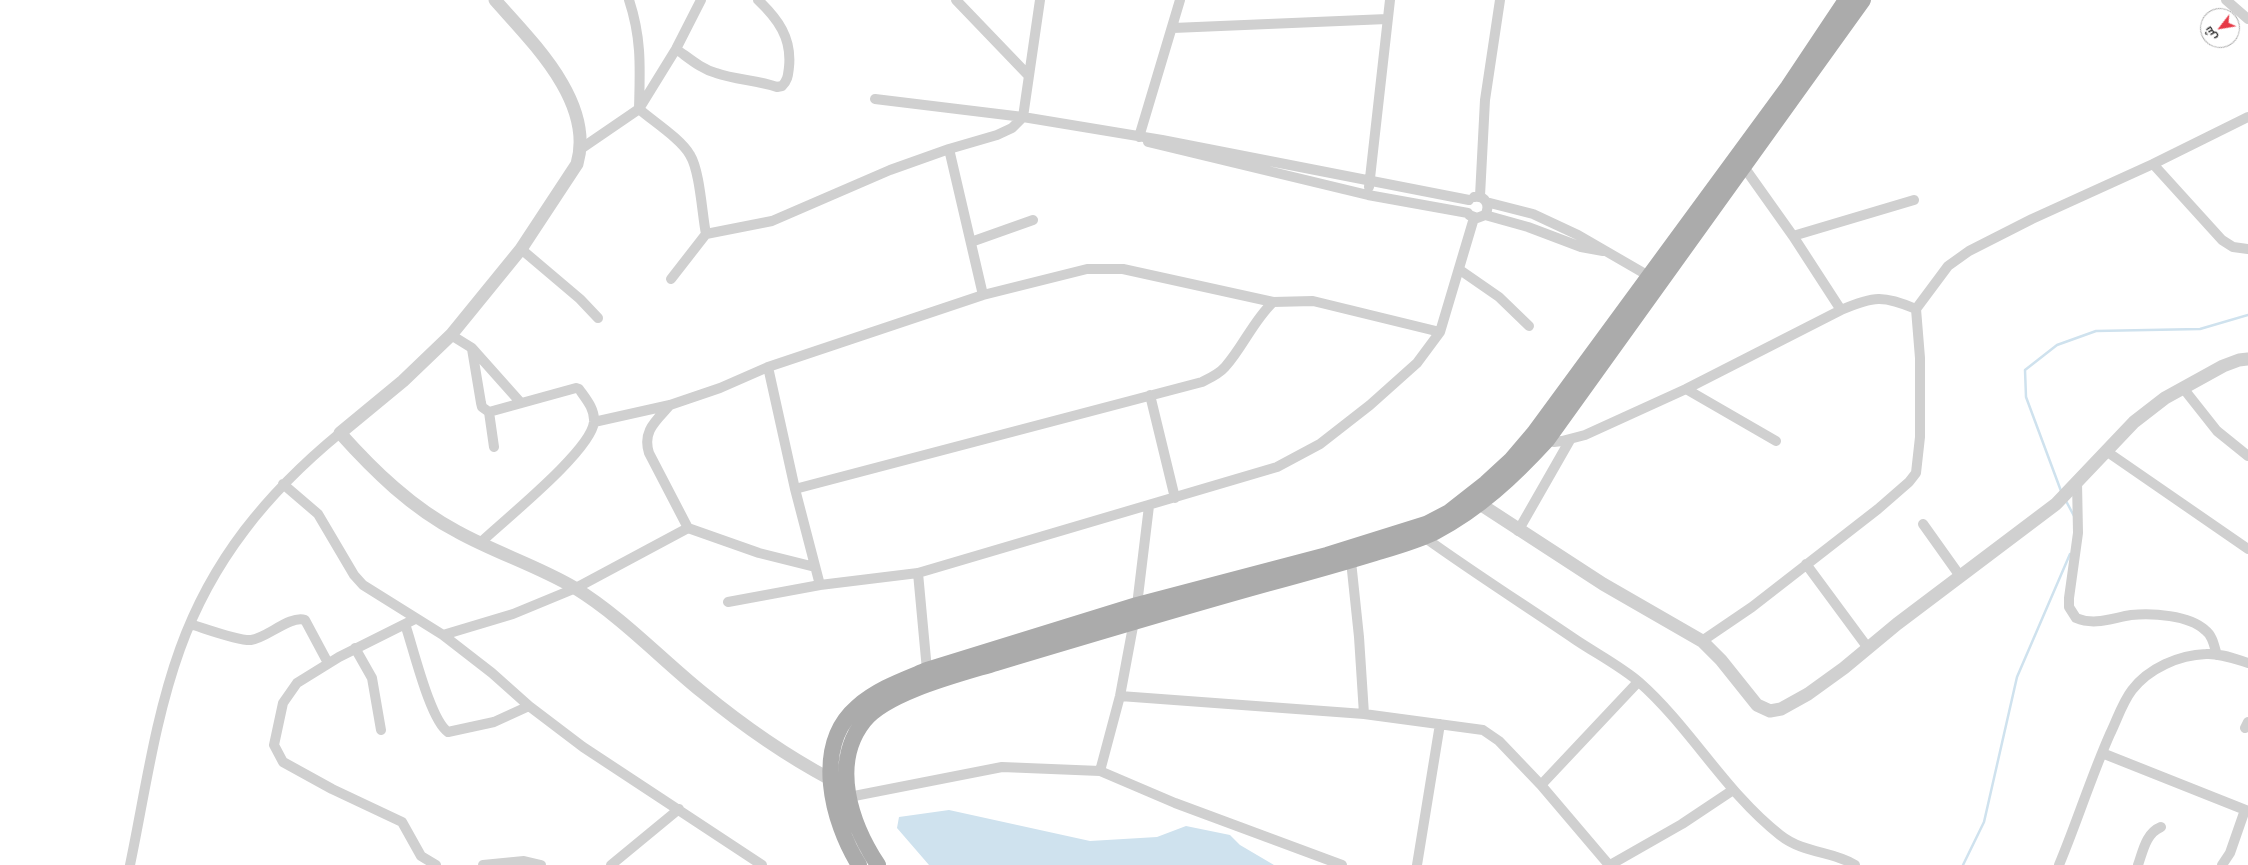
<!DOCTYPE html>
<html>
<head>
<meta charset="utf-8">
<style>
	body { margin:0 }
	#map { position:relative; width:2248px; height:865px; overflow:hidden; background:#fff; font-family:"Space Grotesk",Cairo,sans-serif }
	canvas { display:block }
	.north { position:absolute; left:2200px; top:8px; width:40px; height:40px; box-sizing:border-box; background:#fff; border:1px solid #adadad; border-radius:50%; rotate:239deg; font-size:11px; font-weight:700; line-height:16px; text-align:center; color:#333 }
	.north::after { content:''; display:block; margin:auto; width:14px; height:18px; background:#e63946; clip-path:polygon(50% 0,100% 100%,50% 72%,0 100%) }
</style>
</head>
<body>
<div id="map">
<canvas width="2248" height="865"></canvas>
<div class="north">ش</div>
</div>
<script>
const g = document.querySelector('canvas').getContext('2d');
g.lineJoin = 'round';
function fillPath(path, color) { g.fillStyle = color; g.fill(path, 'evenodd'); }
function strokePath(path, color, width, dash) { g.strokeStyle = color; g.lineWidth = width; g.lineCap = dash ? 'butt' : 'round'; g.setLineDash(dash || []); g.stroke(path); }
fillPath(new Path2D(`
	M949 810 1090 841 1157 837 1186 826 1230 835 1240 845 1274 865H929L897 828 899 817Z`), '#cfe2ee');
strokePath(new Path2D(`
	M2061 491 2026 397 2025 370 2057 345 2096 331 2200 329 2248 315
	M2065 499 2074 516
	M1963 865 1984 822 2017 677 2070 554`), '#cfe2ee', 2.5);
strokePath(new Path2D(`
	M629 0C642 39 640 69 639 109 654 122 681 139 690 155 700 171 702 214 706 234
	M956 0 1028 75
	M2226 0 2248 19
	M1173 28 1387 19
	M676 49C689 58 701 69 716 73 736 80 757 80 777 87L782 86C788 80 788 75 789 67 792 38 778 19 758 0
	M875 99 1023 117 1162 140 1469 200
	M1139 137 1180 0
	M1148 142 1368 195 1468 213
	M582 148 639 109 676 49 701 0
	M949 149 983 295
	M2153 164 2222 240 2233 247 2248 249
	M1744 167 1793 236 1841 310
	M1369 187 1390 0
	M1480 196 1485 100 1500 0
	M1474 197C1485 195 1491 205 1485 215
	M1486 202 1533 214 1578 235 1654 279
	M1469 215 1477 218 1485 215 1528 227 1581 247 1603 251
	M1793 236 1914 200
	M971 242 1033 220
	M521 249 580 299 598 318
	M1460 270 1499 297 1529 326
	M671 279 706 234 772 221 890 170 949 149 997 135 1012 128 1023 117 1040 0
	M451 335 472 348 521 403
	M472 349 481 403 482 407 489 412
	M768 367 795 489 820 585
	M2183 388 2217 431 2248 456
	M1686 389 1776 441
	M1150 395 1175 498
	M594 422 670 405 720 388 768 367 983 295 1087 269H1123L1273 302
	M1543 438 1554 442 1562 441 1585 435 1686 389 1841 310C1874 296 1883 295 1916 309
	M2106 451 2248 549
	M2077 482 2078 533 2069 598V607L2076 618C2095 626 2112 618 2131 615 2152 613 2189 615 2205 630 2213 636 2214 646 2217 655
	M283 484 318 514 354 575 363 585 443 635 492 673 529 706 583 747 762 865
	M795 489 1202 382C1210 378 1219 374 1225 367 1243 347 1253 321 1273 302L1313 301 1440 332
	M1923 524 1960 576
	M688 528 759 553 815 567
	M1518 531 1570 440
	M1424 537C1474 573 1526 606 1576 640 1597 654 1620 666 1639 682 1691 728 1725 792 1780 835 1804 854 1833 851 1855 865
	M480 543C504 520 591 451 594 422 595 409 586 399 579 389L576 388 489 412 494 447
	M1351 561 1359 637 1364 714
	M1806 564 1868 648
	M918 573 927 670
	M728 602 820 585 918 573 1277 467 1320 444 1370 405 1417 363 1440 332 1474 218
	M1137 605 1149 506
	M415 619 339 657 297 683 283 703 274 745 283 762 332 789 402 822 421 856 436 865
	M190 624C204 628 238 641 251 640 267 638 290 615 305 620L328 663
	M405 624C413 647 430 720 448 732L494 722 529 706
	M443 635 513 614 576 588 688 528 649 453C642 431 656 421 670 405
	M1702 641 1752 607 1878 509 1909 482 1916 473 1920 437V358L1916 309 1948 266 1969 251 2032 219 2153 164 2248 117
	M355 648 372 678 381 730
	M1120 696 1364 714 1483 730 1499 741 1541 785 1609 865
	M2245 728 2248 722
	M2102 753 2248 811
	M1100 771 1120 696 1134 621
	M1541 785 1638 682
	M849 797 1002 767 1100 771 1175 803 1342 865
	M130 865C145 793 155 718 180 649 212 560 267 493 340 433
	M483 865 524 861 541 865
	M611 865 679 809
	M1417 865 1440 724
	M1610 865 1682 824 1733 790
	M2059 865C2077 822 2091 777 2110 734 2117 720 2122 703 2132 690 2149 668 2179 655 2206 654 2220 653 2235 659 2248 663
	M2138 865C2143 851 2146 833 2161 827
	M2222 865 2230 853 2245 810`), '#d0d0d0', 10);
strokePath(new Path2D(`
	M495 0C532 42 595 102 577 164L521 249 451 335 403 381 340 433C374 471 412 508 458 532 496 553 538 566 575 588 622 617 660 658 702 692 741 724 785 755 830 779
	M1480 504 1603 584 1702 641 1721 660 1757 705 1770 711 1781 709 1808 694 1844 668 1897 624 2056 504 2134 422 2165 398 2223 366 2239 360 2248 359`), '#d0d0d0', 13);
strokePath(new Path2D(`
	M859 865C832 822 812 746 857 707 877 689 903 680 927 670L1137 605 1327 555 1426 524 1449 512 1486 483 1511 460 1534 433 1788 87 1846 0
	M878 865C851 824 830 764 864 721 887 692 960 674 996 663 1086 636 1176 609 1266 584 1303 574 1339 564 1375 553 1395 547 1417 541 1435 532 1479 509 1514 476 1547 440L1863 0`), '#ababab', 16);
</script>
</body>
</html>
